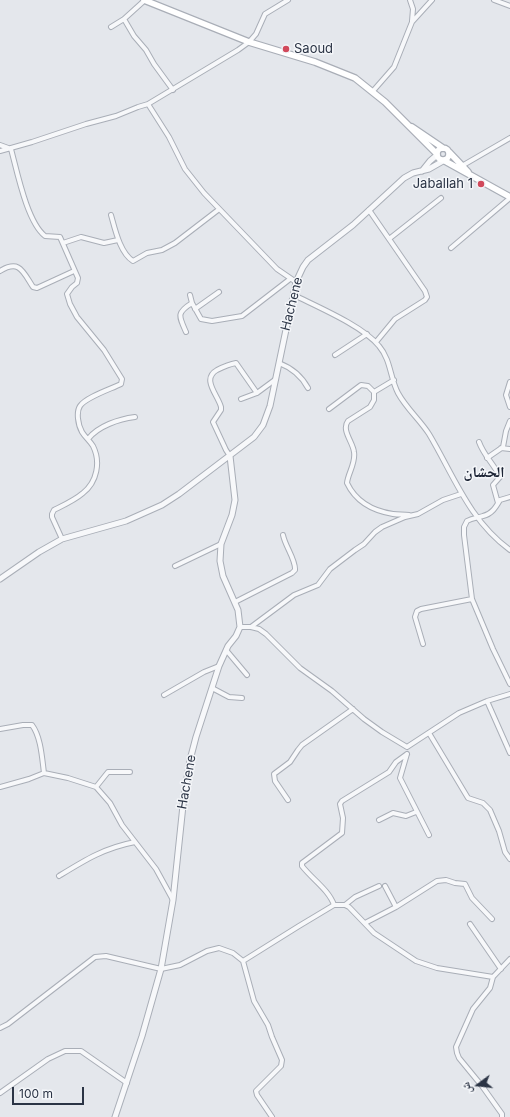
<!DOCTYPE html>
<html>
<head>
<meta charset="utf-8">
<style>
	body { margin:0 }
	#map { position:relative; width:510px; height:1117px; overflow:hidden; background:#e4e7ec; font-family:Inter,"Noto Naskh Arabic",sans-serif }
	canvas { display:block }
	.north { position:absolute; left:458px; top:1065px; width:40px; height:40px; -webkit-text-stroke:3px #f4f6f9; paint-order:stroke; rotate:255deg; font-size:11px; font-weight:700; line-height:16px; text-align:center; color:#2b3445 }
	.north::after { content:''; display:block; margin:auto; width:14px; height:18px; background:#2b3445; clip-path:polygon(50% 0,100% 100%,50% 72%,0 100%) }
	.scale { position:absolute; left:12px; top:1087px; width:72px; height:18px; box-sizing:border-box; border:2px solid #2b3445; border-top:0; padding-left:5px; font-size:12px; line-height:14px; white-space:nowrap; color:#2b3445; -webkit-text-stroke:3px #f4f6f9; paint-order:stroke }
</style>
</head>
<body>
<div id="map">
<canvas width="510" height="1117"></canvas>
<div class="north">ش</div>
<div class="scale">100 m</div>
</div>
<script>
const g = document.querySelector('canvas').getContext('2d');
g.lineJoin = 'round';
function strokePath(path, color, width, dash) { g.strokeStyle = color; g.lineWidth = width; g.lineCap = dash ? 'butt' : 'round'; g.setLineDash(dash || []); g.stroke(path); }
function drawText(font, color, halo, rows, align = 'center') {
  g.font = font + ' Inter,"Noto Naskh Arabic",sans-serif'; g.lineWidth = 3; g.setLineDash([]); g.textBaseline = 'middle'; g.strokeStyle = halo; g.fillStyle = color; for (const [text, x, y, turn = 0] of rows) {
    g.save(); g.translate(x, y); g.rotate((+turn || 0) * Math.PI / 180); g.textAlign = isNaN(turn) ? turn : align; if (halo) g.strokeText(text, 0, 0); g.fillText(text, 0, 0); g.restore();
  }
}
const minor = new Path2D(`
	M145 0 124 19 134 36 146 50 154 64 173 90
	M410 0 413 9 412 21
	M494 0 510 6
	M111 27 124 19
	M373 91 394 67 412 22 432 0
	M148 104 169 137 185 169 204 193 277 269 296 282
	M0 145 11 149C17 171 27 222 45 236L60 237 78 278 77 283 72 287 67 294 70 304 77 317 104 350 122 379 121 384C111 389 86 397 80 406 76 412 78 425 82 432 85 437 90 441 93 446 101 462 97 482 83 493 75 500 64 505 54 510L52 514V517L62 539
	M0 151 32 142 86 124 116 116 138 107 148 104 238 50 249 42 256 34 265 14 288 0
	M460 167 510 138
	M369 210 425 291 427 297 425 300 395 319 376 342
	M111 215C115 229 120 253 133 261L147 253 162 250 175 243 218 210
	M389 239 441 198
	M63 243 81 237 104 243 118 240
	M451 248 510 198
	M0 271C20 259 23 272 33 287L37 288 74 271
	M190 295 192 303 201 319 212 321 242 316 290 279
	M294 295C318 307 363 326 379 346 391 360 390 378 398 393 406 408 420 420 429 434 454 476 469 520 510 550
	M195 309 219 292
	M186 332C179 316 176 313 192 303
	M335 355 367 334
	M279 363C292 368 301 375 308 388
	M394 380 374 392V400L370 407 348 421C341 430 353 442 354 452 356 463 348 473 347 483 356 502 374 511 393 514 399 515 404 514 409 515
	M510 382 506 395 510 407
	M241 399 257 393 276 379
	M329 409 361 385 368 386 374 392
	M88 439C98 426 119 419 135 417
	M479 442C484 456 494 464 500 477L493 485 498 503
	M501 448 510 449
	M230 456 226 450 213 422 221 410V407C218 395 201 379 217 370 223 367 230 364 236 363L257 393
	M487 458 503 447 506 431 510 421
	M510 497 500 500C496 507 492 514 483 516 477 518 472 518 467 521L464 527V535L472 599 493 649 510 684
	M175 566 221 544
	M235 602 292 573 295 570C296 560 285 546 283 535
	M240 627H251L259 629 266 634 300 668 332 691 364 719 382 732 407 747 459 713 487 701 510 694
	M251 627 294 595 318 585 330 569 355 550 364 544 375 532 382 527 405 517 418 514 443 500 461 494
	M423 644 415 617 417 611 421 609 472 599
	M226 650 247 675
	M212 688 229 697 242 698
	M164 695 204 672 219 666
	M487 701 510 753
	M0 729 23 725H32C41 737 42 758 44 773
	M429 733 468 798 483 803 490 810 499 831 505 852 510 859
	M407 754 400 778 429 835
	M0 787 29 779 44 773 68 778 96 787 110 803 122 825 156 869 173 900
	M96 787 108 772H130
	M288 800 275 781 274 774 290 762 298 750 302 745 353 709
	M379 820 393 813 406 816 416 812
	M59 876C85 860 104 848 135 842
	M385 886 396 907
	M334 905C329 890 312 879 302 866V863L342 833 343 818 340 804 342 801 389 772 396 762 407 754
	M345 905 355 897 379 886
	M365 923 396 907 437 881 446 880 455 883 465 884 472 898 492 919
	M470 924 501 969
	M243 961 254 1001 268 1025 272 1037 282 1060 281 1066 256 1091 257 1095 272 1117
	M0 1028 8 1024 95 957 106 956 161 969 180 965 207 951 219 948 233 953 243 961 299 926 334 905H345L349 907 374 933 416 961 437 968 493 977
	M0 1093 48 1059 65 1051H81L127 1083
	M502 1117V1114L482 1086 459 1058 457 1053 456 1047 473 1009 490 988 493 977 510 959`);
const tertiary = new Path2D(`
	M422 171 430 161 437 155
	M0 579 39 552 62 539 126 521 162 505 179 494 254 437 263 425 270 406 296 282 303 267 308 260 353 225 404 178 413 173 429 169 443 161
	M115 1117 142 1036 161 969 173 900 184 796 190 760 196 737 219 666 228 646 236 636 240 627 238 610 223 576 220 561 221 544 232 515 235 500 230 456`);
const secondary = new Path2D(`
	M144 0 249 42 315 62 355 78 385 102 437 154
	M412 127 443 148
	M437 154a6 6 0 1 1 12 0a6 6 0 1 1-12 0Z
	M449 152 468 172
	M445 161 510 197`);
strokePath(minor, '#a9aeb7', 6);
strokePath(tertiary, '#a9aeb7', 7);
strokePath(secondary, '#a9aeb7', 8);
strokePath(minor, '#f7f8fa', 4);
strokePath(tertiary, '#f7f8fa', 5);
strokePath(secondary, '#fff', 5.5);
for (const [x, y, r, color] of [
	[286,49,4,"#d1495b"],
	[481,184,4,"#d1495b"]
]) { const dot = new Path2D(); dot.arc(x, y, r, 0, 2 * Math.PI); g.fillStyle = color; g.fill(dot); strokePath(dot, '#f4f6f9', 1.5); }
drawText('13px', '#2b3445', '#f4f6f9', [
	["Saoud",294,49],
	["Jaballah 1",473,184,"right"]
], 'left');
drawText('13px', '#2b3445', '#f4f6f9', [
	["Hachene",292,304,-76],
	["Hachene",187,782,-80]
]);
drawText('bold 15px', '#1d2536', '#f4f6f9', [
	["الحشان",484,472]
]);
</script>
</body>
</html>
